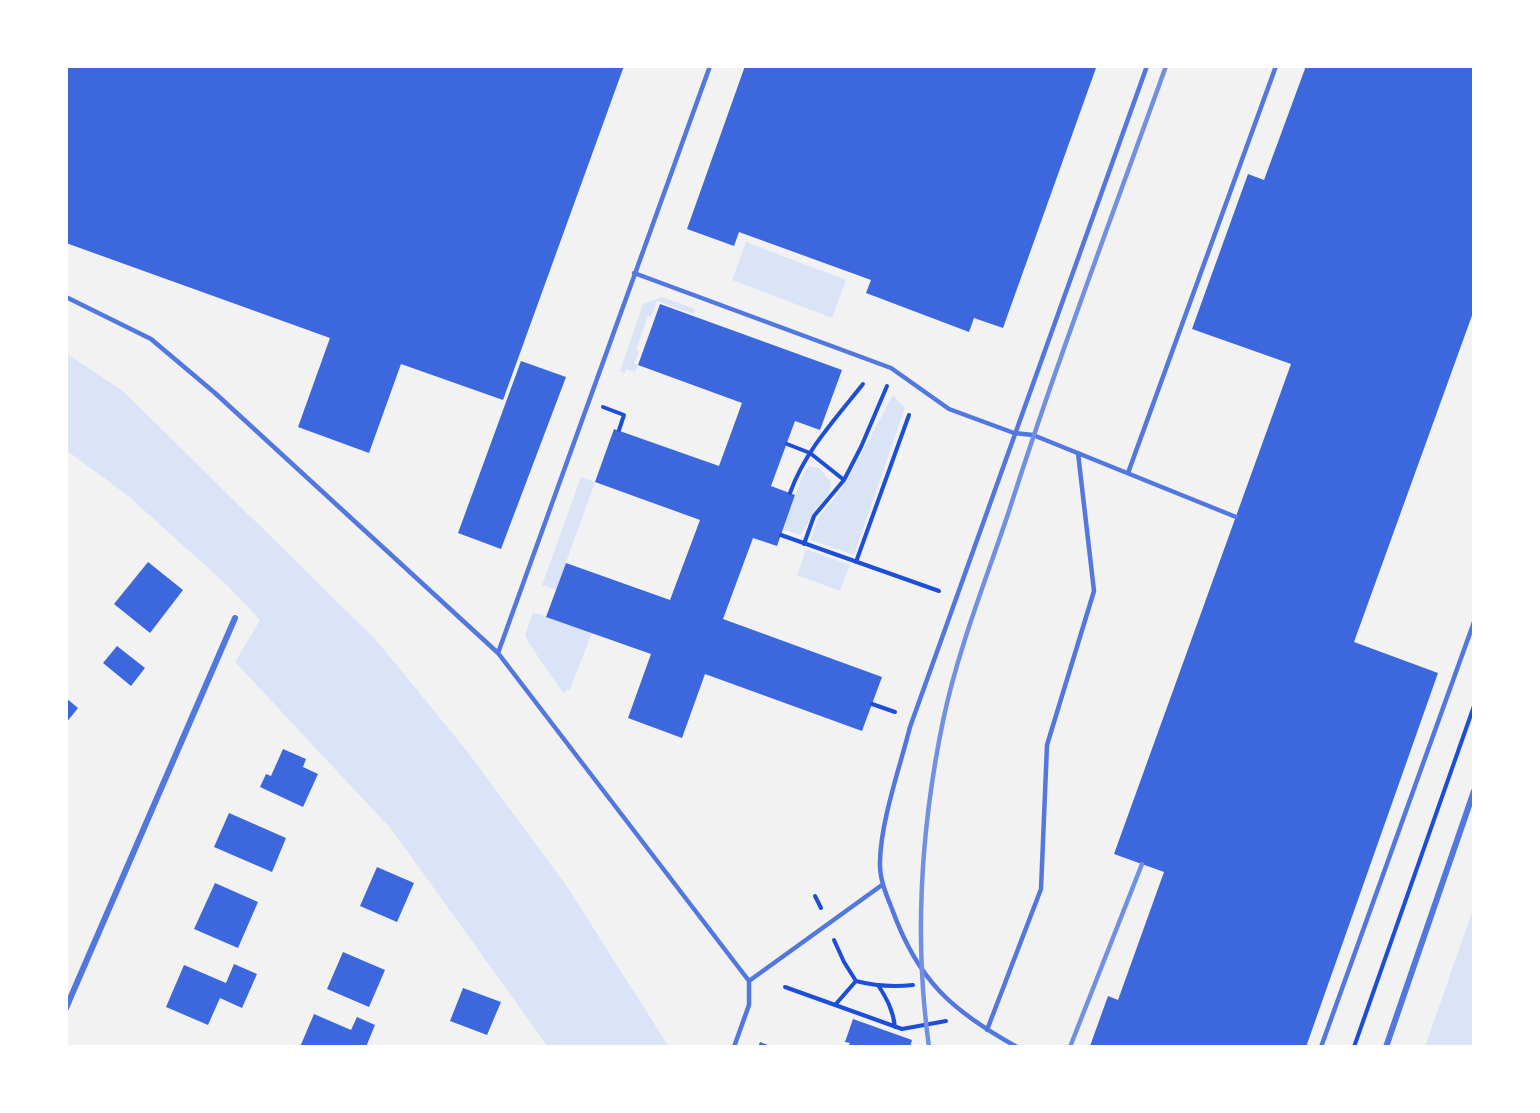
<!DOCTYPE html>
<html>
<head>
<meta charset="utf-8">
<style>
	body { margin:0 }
	#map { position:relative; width:1540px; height:1113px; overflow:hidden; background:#f2f2f2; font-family:"Golos Text",sans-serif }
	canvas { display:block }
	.frame { position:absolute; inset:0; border:68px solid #fff; pointer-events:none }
</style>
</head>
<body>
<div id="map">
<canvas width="1540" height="1113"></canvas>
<div class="frame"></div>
</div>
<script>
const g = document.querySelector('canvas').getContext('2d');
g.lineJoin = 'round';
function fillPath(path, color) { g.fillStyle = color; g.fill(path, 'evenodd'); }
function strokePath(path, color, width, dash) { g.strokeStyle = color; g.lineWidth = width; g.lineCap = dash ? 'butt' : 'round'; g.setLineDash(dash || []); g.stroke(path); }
fillPath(new Path2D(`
	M746 242 846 280 832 318 732 280Z
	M662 297 695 309 694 314 657 301 651 317 648 316 636 350 639 351 634 364 638 365 635 372 626 369 625 373 620 371 643 304Z
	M66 353 123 391 377 641 467 751 566 885 669 1047H548L392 830 235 662 260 620 228 586 127 495 66 450Z
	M893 395 905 408 854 555 811 540 818 518 837 495 847 480Z
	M808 466 819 468 831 482 829 493 800 535 783 529 802 477Z
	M581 477 595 482 556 590 542 585Z
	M806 549 850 565 840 591 797 575Z
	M533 612 592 633 570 689 563 693 528 642 525 635Z
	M1474 906V1047H1425Z`), '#dbe4f7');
fillPath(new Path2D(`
	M66 66H624L503 400 401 364 369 453 298 427 330 338 66 243Z
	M745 66H1091L1096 68 1003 328 974 318 969 332 866 293 871 280 739 232 734 246 687 229Z
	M1306 66H1474V310L1354 642 1438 673 1306 1047H1093L1090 1046 1108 996 1118 1000 1164 872 1114 854 1291 364 1192 329 1248 174 1264 180Z
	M660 304 842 370 820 430 795 421 771 486 795 495 777 546 753 538 723 619 882 677 862 731 705 674 682 738 628 718 651 654 546 617 566 563 670 600 700 520 595 482 614 429 719 466 742 403 638 365Z
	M521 361 566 377 501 549 458 533Z
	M148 562 183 590 150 633 114 604Z
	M117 646 145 668 131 686 103 663Z
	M66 698 78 708 66 723Z
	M283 749 306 759 303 767 318 774 303 807 260 787 266 774 271 776Z
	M229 813 286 838 272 872 214 847Z
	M377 867 414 883 397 922 360 906Z
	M215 883 258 902 238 948 194 929Z
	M343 952 385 970 369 1007 327 989Z
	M234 964 257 974 242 1008 220 998 208 1025 166 1007 184 965 226 983Z
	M463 988 501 1002 487 1035 450 1021Z
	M314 1014 351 1030 357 1017 375 1025 366 1047H300Z
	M853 1019 912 1040 910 1047H848L850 1043 845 1042Z
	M760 1042 773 1047H758Z`), '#3d67dc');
strokePath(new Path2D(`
	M603 407 624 415 619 430
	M787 444 810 453 844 480
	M790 493C805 451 836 418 863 384
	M781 535 939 591
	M804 544 814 516 844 480 861 447 887 386
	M856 562 909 415
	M872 704 895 712
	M815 896 821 908
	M834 940 844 962 856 981
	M878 985C887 999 893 1010 895 1027
	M785 987 902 1029 946 1021
	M835 1005 856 981C875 986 894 987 913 985
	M1354 1047 1474 706`), '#1d4ed8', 4);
strokePath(new Path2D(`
	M634 273 891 368 949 409 1014 433 1033 435 1236 517
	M66 297 151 339 215 393 498 653 749 981
	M1128 473 1276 66
	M498 653 710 66
	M749 981 882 885
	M987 1030 1041 889 1047 745 1094 591 1078 453
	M734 1047 749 1005V981
	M1017 1047C952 1011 918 981 892 909 886 894 879 878 880 861 881 820 900 767 910 727L1147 66
	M1321 1047 1474 622`), '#5277de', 4.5);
strokePath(new Path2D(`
	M66 1008 235 618
	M1386 1047 1474 791`), '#5277de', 6);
strokePath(new Path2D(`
	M929 1047C914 939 921 828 943 721 958 649 986 580 1009 511 1057 361 1113 214 1166 66
	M1070 1047 1142 864`), '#7290e2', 4.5);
</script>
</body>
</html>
